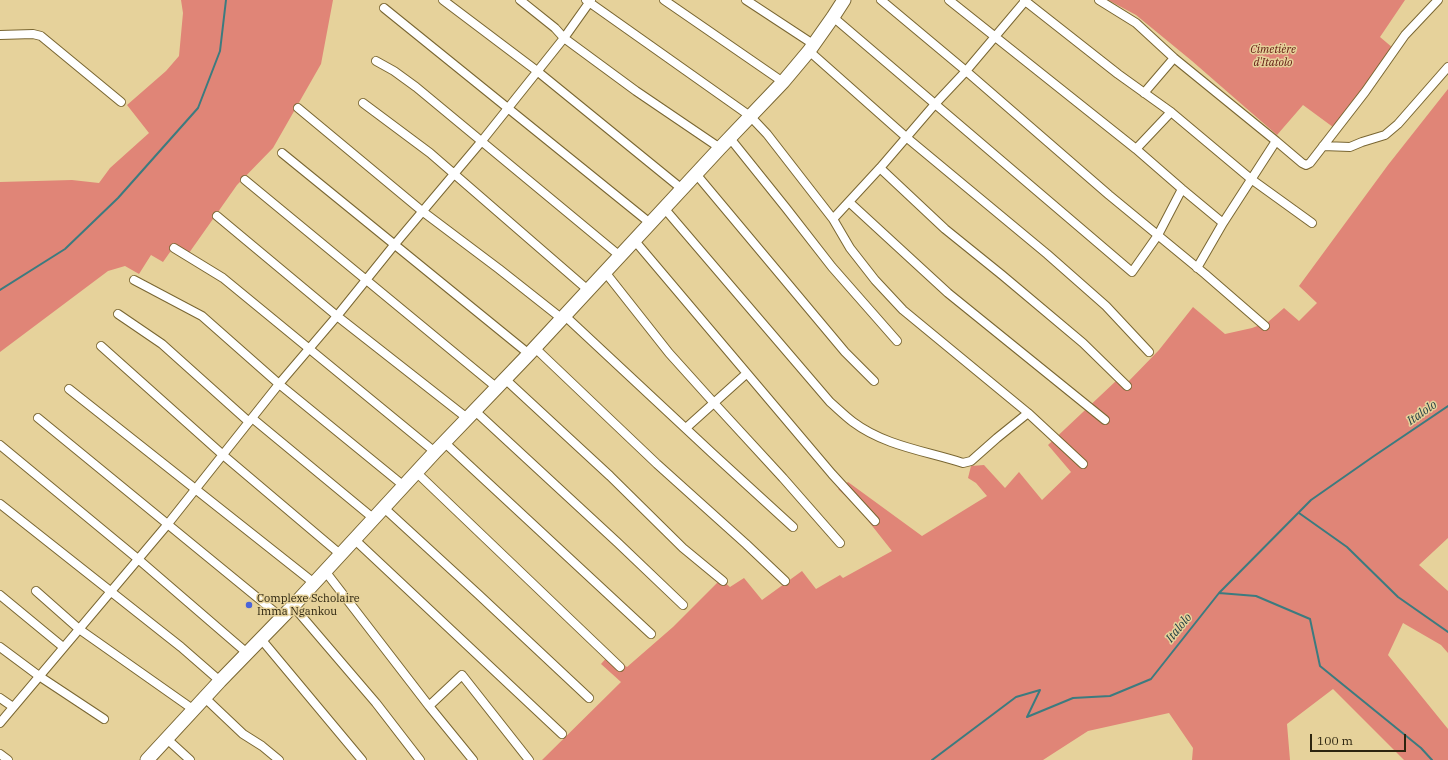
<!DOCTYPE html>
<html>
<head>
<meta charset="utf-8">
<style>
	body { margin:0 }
	#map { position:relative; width:1448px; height:760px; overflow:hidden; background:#e6d29b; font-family:"IBM Plex Serif",serif }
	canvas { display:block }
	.scale { position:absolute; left:1310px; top:734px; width:96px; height:18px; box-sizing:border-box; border:2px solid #2d250f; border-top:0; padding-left:5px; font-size:12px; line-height:14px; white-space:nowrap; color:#2d250f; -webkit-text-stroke:3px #e6d29b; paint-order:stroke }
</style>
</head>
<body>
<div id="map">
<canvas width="1448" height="760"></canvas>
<div class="scale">100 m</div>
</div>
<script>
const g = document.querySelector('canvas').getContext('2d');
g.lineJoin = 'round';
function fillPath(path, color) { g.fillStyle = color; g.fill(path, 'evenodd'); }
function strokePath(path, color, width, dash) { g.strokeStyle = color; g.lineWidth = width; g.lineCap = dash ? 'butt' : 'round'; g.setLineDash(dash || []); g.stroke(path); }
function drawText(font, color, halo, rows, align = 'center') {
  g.font = font + ' "IBM Plex Serif",serif'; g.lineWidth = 3; g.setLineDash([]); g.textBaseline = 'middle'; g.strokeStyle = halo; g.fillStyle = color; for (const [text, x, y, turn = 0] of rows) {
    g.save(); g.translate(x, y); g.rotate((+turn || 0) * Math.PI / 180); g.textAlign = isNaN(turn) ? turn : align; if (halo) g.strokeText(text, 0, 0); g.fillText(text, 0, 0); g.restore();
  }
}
fillPath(new Path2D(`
	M181 0H333L321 64 273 148 237 185 189 253 175 245 163 262 151 255 139 274 125 266 108 271 0 352V182L72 180 99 183 110 168 149 133 127 105 166 71 179 56 183 13Z
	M1108 0H1405L1380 37 1393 48 1337 130 1303 105 1277 135 1192 61 1136 15Z
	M1448 89V538L1419 565 1448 591V653L1441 645 1403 623 1388 655 1448 729V760H1404L1333 689 1287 724 1290 760H1192L1193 748 1169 713 1088 731 1043 760H542L621 682 601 664 609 655 627 667 673 627 721 579 730 587 744 578 762 600 802 571 816 589 840 575 843 578 892 551 858 508 838 489 848 482 922 536 987 496 976 483 968 478 971 466 984 465 1005 488 1019 472 1042 500 1071 472 1048 445 1117 380 1125 385 1159 350 1193 307 1225 334 1252 328 1268 322 1284 308 1299 321 1317 303 1299 286 1388 165Z`), '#e08577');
strokePath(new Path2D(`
	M0 290 65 249 118 198 198 108 220 51 226 0
	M1299 513 1347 547 1398 597 1448 632
	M1219 593 1256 596 1310 619 1320 666 1421 748 1432 760
	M932 760 1016 697 1040 690 1027 717 1073 698 1110 696 1151 679 1219 593 1311 500 1374 456 1448 406`), '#3c7b7f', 2);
const minor = new Path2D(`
	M443 0 537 71 682 189
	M520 0 555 28 564 38 636 91 720 148
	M586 0 750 116 767 134 833 219 850 248 875 280 903 310 1028 413 1083 464
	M664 0 783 82
	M746 0 813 44
	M881 0 966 71 1109 195 1205 274 1265 326
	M949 0 1136 149 1182 189 1223 223
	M1024 0 1118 74 1171 112 1251 179 1312 223
	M1099 0 1136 23 1174 58 1276 141
	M384 8 650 223
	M833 17 1132 272 1158 235 1182 189
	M0 35 33 34 41 36 121 102
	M809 51 906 137 1047 254 1106 306 1149 352
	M376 61 394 71 416 87 620 256
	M1144 93 1174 58
	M363 103 430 153 588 290
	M298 108 422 211 499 269 561 318
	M729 137 786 208 832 267 897 341
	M1323 146 1350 147 1362 142 1385 135 1398 124 1448 67
	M1136 149 1171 112
	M282 153 529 354
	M880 168 945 229 1002 275 1083 343 1127 386
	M696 174 845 352 874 381
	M245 180 496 387
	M849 202 948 293 1105 420
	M664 208 830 402C838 409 845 416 853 422 885 446 926 451 963 463L971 461 997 438 1028 413
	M217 216 337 316 467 418
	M833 219 880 168 935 104 966 71 1026 0
	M635 241 832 474 875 521
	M174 248 223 278 435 452
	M1197 268 1223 223 1276 141 1302 163 1306 165 1310 163 1365 92 1405 35 1438 0
	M605 272 669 353 714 403 783 478 840 543
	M134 280 202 316 279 384 404 486
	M118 314 162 344 249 422
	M564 315 712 453 793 527
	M101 346 223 455 340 554
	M534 347 657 464 746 544 785 581
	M505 379 610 476 683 548 723 581
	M69 389 314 583
	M474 410 618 543 683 605
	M38 418 281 617
	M252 418 373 518
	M686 428 746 374
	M444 442 651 634
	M0 445 138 559 247 653
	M416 472 620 667
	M0 504 181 647 220 681
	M383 507 479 595 589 698
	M354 539 562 734
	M325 571 429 706 473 760
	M36 591 79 629 194 710
	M0 595 63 647
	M293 606 376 703 420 760
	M261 639 362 760
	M0 647 39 676 104 719
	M0 698 13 707
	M205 698 243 734 262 746 279 760
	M429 706 462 675 529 760
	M0 723 167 525 279 384 337 316 395 244 481 142 564 38 591 0
	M167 739 190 760
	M0 754 8 760`);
const trunk = new Path2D(`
	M147 760 220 681 293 606 435 452 529 354 720 148 783 82 809 51 833 17 844 0`);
strokePath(minor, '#796632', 10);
strokePath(trunk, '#796632', 15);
strokePath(minor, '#fff', 8);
strokePath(trunk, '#fff', 13);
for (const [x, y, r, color] of [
	[249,605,4,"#4a64d8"]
]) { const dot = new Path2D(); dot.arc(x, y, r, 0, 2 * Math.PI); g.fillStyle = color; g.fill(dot); strokePath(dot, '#e6d29b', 1.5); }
drawText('italic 11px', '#5f160e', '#e6d29b', [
	["Cimetière",1273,50],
	["d'Itatolo",1273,63]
]);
drawText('11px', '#2d250f', '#e6d29b', [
	["Complexe Scholaire",257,599],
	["Imma Ngankou",257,612]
], 'left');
drawText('italic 12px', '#213e43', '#e6d29b', [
	["Italolo",1422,413,-35],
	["Italolo",1179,628,-51]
]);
</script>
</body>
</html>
